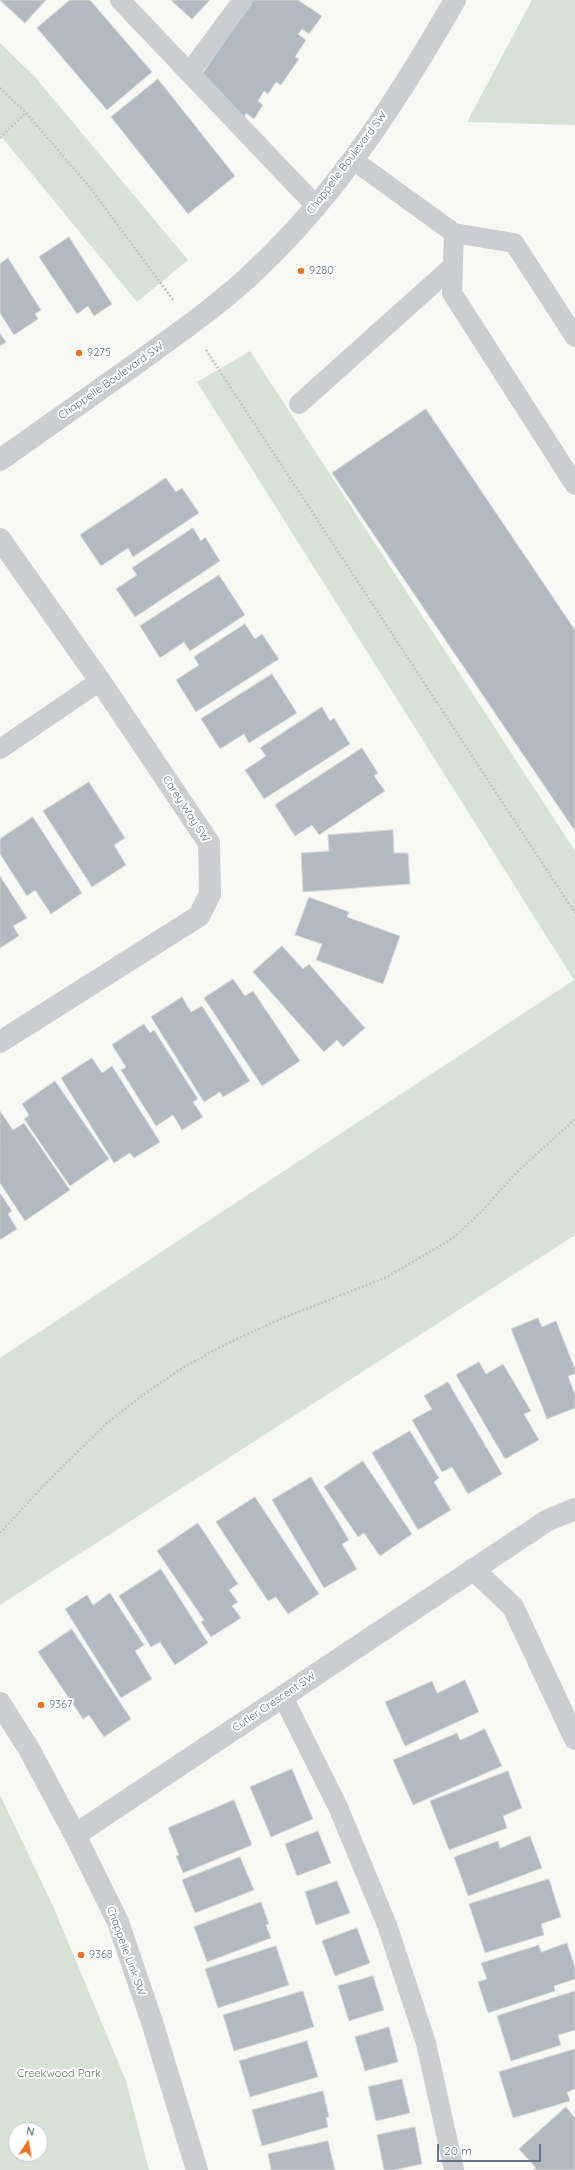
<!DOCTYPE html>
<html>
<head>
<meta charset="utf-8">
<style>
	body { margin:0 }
	#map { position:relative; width:575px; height:2170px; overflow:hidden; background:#f8f8f5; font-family:Quicksand,sans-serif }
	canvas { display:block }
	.north { position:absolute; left:8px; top:2122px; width:40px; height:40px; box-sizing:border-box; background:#fff; border:1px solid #c2c7cf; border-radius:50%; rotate:12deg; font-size:11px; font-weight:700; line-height:16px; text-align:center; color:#667388 }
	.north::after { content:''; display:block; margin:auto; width:14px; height:18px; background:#ed7321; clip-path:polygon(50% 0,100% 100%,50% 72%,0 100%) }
	.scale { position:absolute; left:437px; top:2144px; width:104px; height:18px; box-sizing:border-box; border:2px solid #667388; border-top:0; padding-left:5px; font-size:12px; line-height:14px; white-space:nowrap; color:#667388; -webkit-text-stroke:3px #fff; paint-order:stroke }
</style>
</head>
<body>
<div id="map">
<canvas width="575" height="2170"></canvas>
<div class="north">N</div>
<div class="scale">20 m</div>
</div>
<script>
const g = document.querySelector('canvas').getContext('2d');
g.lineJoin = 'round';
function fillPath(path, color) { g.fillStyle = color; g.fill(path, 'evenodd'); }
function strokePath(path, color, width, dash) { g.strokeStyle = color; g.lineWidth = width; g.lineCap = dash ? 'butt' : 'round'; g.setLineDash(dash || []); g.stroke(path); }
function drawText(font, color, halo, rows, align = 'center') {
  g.font = font + ' Quicksand,sans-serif'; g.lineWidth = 4; g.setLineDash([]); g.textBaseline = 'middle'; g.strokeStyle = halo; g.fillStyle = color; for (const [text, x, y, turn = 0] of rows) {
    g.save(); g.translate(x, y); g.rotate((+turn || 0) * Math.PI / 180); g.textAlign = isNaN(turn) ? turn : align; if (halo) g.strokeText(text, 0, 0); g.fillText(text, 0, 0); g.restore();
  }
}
fillPath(new Path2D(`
	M532 0H575V125L467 122Z
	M0 43 35 77 188 260 137 302 0 135Z
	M250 351 575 851V1235L0 1605V1358L574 980 197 382Z
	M0 1795 53 1906 126 2081 149 2170H0ZM16 2130H40V2154H16Z`), '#d8e1d6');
const building = new Path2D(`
	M0 0H46L25 23Z
	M70 0H90L152 72 107 110 37 28Z
	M171 0H210L192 19Z
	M253 0H298L322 16 309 34 302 29 298 34 306 40 295 57 299 59 281 85 276 82 268 94 264 91 258 101 263 105 254 119 246 113 244 118 198 80Z
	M158 79 235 176 188 214 111 117Z
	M69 237 112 304 94 316 88 306 77 314 39 257Z
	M8 258 41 310 35 314 38 319 14 335 0 313V264Z
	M0 333 6 342 0 346Z
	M426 409 575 630V831L332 473Z
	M166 478 176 492 182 488 199 513 133 557 128 548 101 566 80 535Z
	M193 528 201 541 205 537 220 561 135 617 116 589 137 575 132 568Z
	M219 575 245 615 190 651 184 642 160 658 140 626Z
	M245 624 255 639 262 634 279 659 196 712 176 680 199 665 194 657Z
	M272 674 297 713 249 743 244 734 220 749 201 719Z
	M322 707 330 721 334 718 350 744 264 799 245 770 266 756 260 748Z
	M362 748 378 773 374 776 385 791 319 835 312 825 295 836 275 805Z
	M89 782 125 838 114 845 126 865 92 887 43 811Z
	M33 817 82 893 51 914 35 890 27 896 0 854V839Z
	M393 830 394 853H408L410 884 303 892 301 853 329 851 328 835Z
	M0 876 27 918 13 926 19 936 0 948Z
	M309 897 349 912 347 917 400 936 383 984 316 960 322 944 295 935Z
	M282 946 303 969 309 964 365 1028 343 1047 337 1040 324 1052 253 972Z
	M233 979 245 996 253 991 300 1061 262 1086 204 998Z
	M182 997 191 1012 202 1006 250 1081 223 1097 220 1092 204 1102 151 1017Z
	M144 1024 150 1033 154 1030 198 1099 193 1102 203 1117 182 1130 173 1115 156 1126 121 1070 126 1067 112 1045Z
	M92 1058 102 1073 112 1066 160 1142 134 1158 130 1153 114 1163 61 1078Z
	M55 1081 109 1159 70 1186 24 1119 29 1115 22 1104Z
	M0 1111 13 1130 24 1123 70 1190 25 1221 0 1183Z
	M0 1193 12 1211 8 1214 17 1229 0 1240Z
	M538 1318 542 1327 556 1321 575 1369V1374L568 1376 575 1395V1408L547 1419 511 1329Z
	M479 1362 486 1374 503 1364 531 1411 524 1414 539 1440 505 1459 456 1375Z
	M448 1382 502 1474 468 1494 452 1467 442 1472 412 1420 432 1409 424 1396Z
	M410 1431 439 1478 434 1482 451 1510 418 1530 372 1453Z
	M363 1461 412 1534 380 1556 364 1533 358 1537 324 1487Z
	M311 1477 349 1540 342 1544 357 1569 324 1588 272 1500Z
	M255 1497 319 1594 288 1614 276 1597 268 1601 216 1522Z
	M198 1523 238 1584 229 1590 238 1602 232 1606 241 1618 211 1637 201 1622 204 1620 157 1551Z
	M161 1569 208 1643 175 1665 160 1642 151 1647 119 1596Z
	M110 1593 144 1645 135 1651 152 1679 121 1698 65 1609 87 1595 93 1605Z
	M72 1629 131 1719 104 1737 89 1715 83 1719 38 1652Z
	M465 1680 479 1712 405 1746 385 1702 432 1681 437 1693Z
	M485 1729 502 1766 413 1805 393 1760 457 1733 460 1740Z
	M292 1769 313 1819 271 1837 250 1787Z
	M508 1771 522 1808 503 1816 507 1828 449 1850 430 1801Z
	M234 1800 252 1845 183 1873 176 1856 179 1855 168 1828Z
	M318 1831 331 1863 297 1876 285 1844Z
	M530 1836 542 1868 468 1896 454 1857 498 1841 500 1848Z
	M240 1857 254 1890 195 1913 182 1880Z
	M549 1879 561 1917 541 1924 544 1935 485 1953 469 1904Z
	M337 1881 350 1913 316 1925 305 1892Z
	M261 1902 269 1924 266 1925 271 1938 207 1962 194 1927Z
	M357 1928 370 1963 335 1976 322 1941Z
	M567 1943 575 1967V1979L554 1986 555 1991 488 2013 478 1982 487 1979 481 1963 539 1945 541 1952Z
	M276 1946 289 1985 218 2008 205 1969Z
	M373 1976 384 2010 349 2021 338 1986Z
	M303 1991 314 2027 234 2051 223 2015Z
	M575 1991V2030L558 2035 561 2045 511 2061 497 2016Z
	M389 2027 398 2062 365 2071 355 2037Z
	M307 2041 318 2077 250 2097 239 2061Z
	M575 2049V2089L567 2092 570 2101 513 2118 499 2072Z
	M402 2079 410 2113 376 2121 368 2087Z
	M323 2091 329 2117 326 2118 328 2127 262 2146 252 2110Z
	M566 2107 575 2118V2170H533L536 2168 519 2149Z
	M415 2127 422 2164 394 2170H384L377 2135Z
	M328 2141 335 2170H271L268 2154Z`);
fillPath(building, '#b3b9c0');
strokePath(building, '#dadad8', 1);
strokePath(new Path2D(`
	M0 88 26 113 88 185 174 301
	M0 138 26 113
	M206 350 575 913
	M0 1533 49 1480 107 1423 143 1395 181 1369 222 1346 278 1320 387 1277 453 1238 482 1211 517 1172 575 1119`), '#c2c3c6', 2.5, [2, 2]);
strokePath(new Path2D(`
	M120 0 317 207
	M189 73 243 0
	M353 160 454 233 514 243 575 337
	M454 233 452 293 575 485
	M299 404 453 266
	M0 749 100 681
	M283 1697 338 1807 387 1925 426 2043 454 2170`), '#cbcdd1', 20);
strokePath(new Path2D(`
	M0 539 100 681 209 843 210 894 199 916 0 1042
	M473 1569 513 1607 575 1739
	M75 1835 548 1520 575 1509`), '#cbcdd1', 22);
strokePath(new Path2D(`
	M0 460C47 427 93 394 140 361 181 331 222 303 259 267 340 190 400 96 455 0
	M0 1703 29 1749 75 1835 118 1922 152 2022 197 2170`), '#cbcdd1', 22);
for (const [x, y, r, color] of [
	[301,271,4,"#ed7321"],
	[79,353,4,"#ed7321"],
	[41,1705,4,"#ed7321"],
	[81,1955,4,"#ed7321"]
]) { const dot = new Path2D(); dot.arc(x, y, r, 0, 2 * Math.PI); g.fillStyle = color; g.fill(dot); strokePath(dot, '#fff', 1.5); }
drawText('11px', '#667388', '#fff', [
	["Chappelle Boulevard SW",347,163,-53],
	["Chappelle Boulevard SW",111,381,-35],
	["Carey Way SW",186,809,57],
	["Cutler Crescent SW",274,1702,-34],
	["Chappelle Link SW",126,1951,70]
]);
drawText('11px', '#667388', '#fff', [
	["9280",309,271],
	["9275",87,353],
	["9367",49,1705],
	["9368",89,1955]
], 'left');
drawText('11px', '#627a61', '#fff', [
	["Creekwood Park",59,2074]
]);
</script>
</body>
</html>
